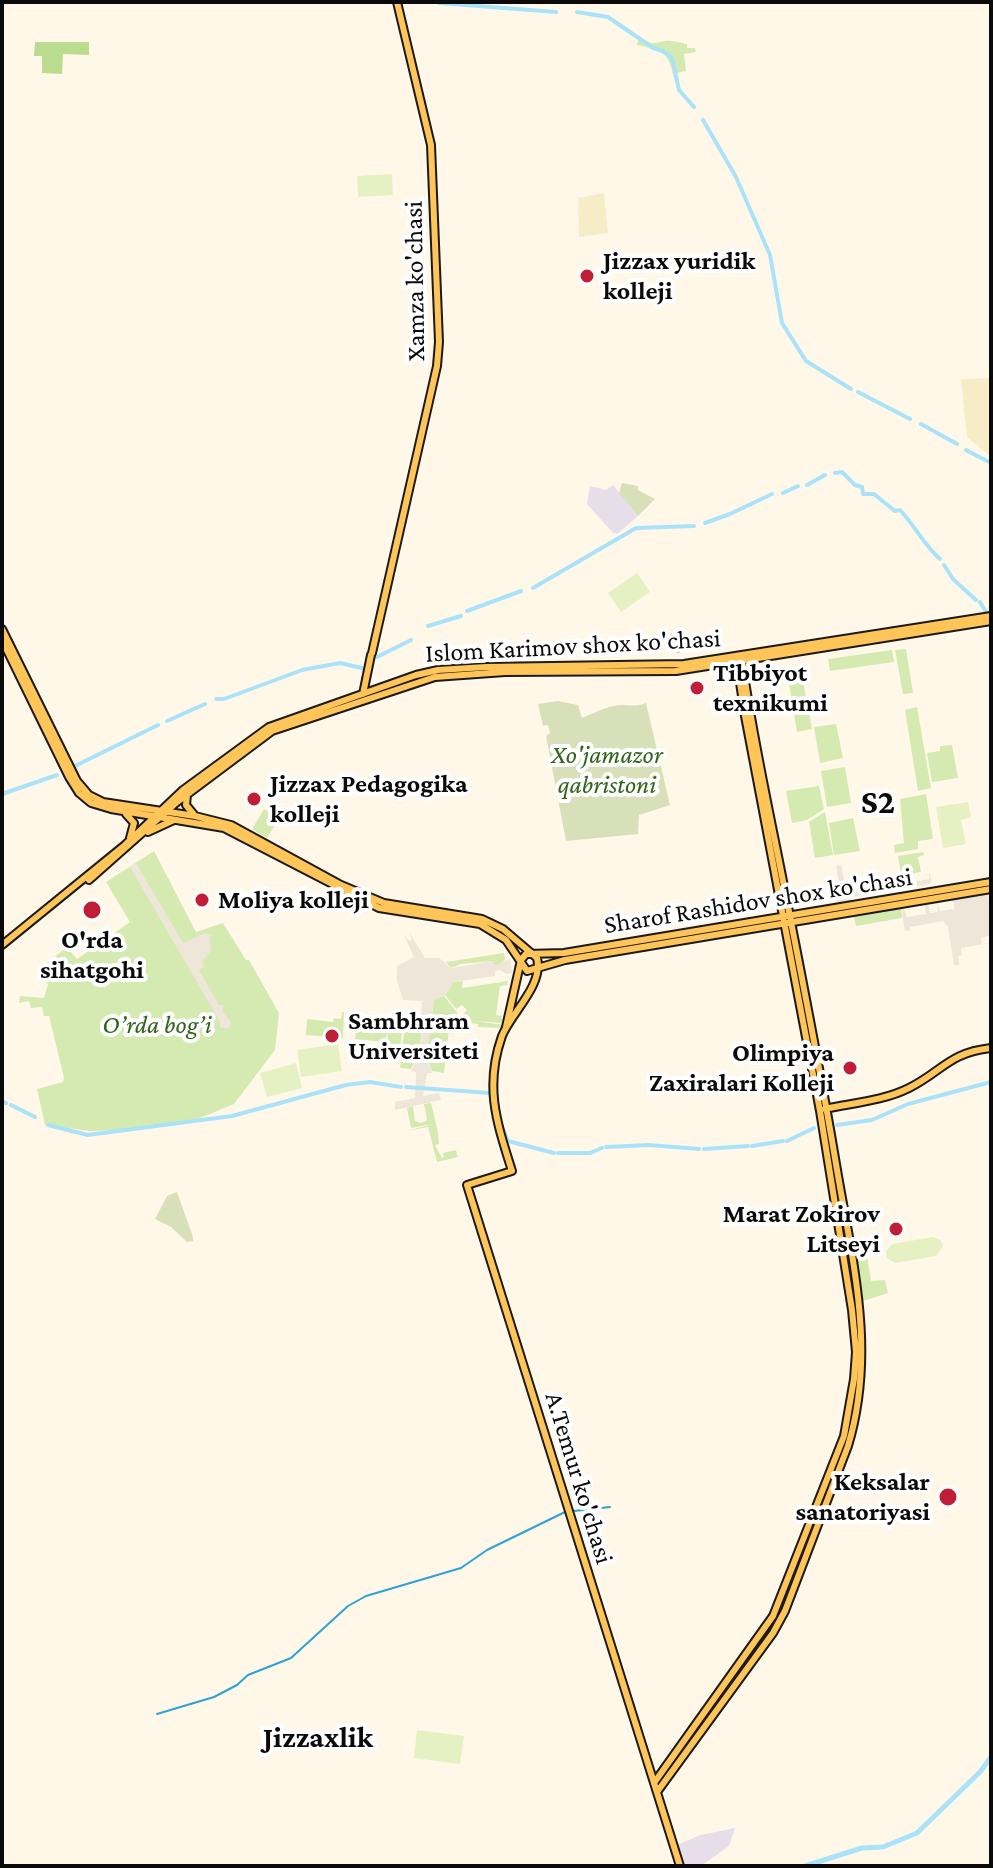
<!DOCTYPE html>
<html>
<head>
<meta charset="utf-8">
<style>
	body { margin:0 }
	#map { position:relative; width:993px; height:1868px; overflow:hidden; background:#fff8e8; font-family:"Crimson Pro",serif }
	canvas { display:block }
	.frame { position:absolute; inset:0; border:4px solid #0a0a0a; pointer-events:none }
</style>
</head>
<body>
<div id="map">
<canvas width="993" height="1868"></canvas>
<div class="frame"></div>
</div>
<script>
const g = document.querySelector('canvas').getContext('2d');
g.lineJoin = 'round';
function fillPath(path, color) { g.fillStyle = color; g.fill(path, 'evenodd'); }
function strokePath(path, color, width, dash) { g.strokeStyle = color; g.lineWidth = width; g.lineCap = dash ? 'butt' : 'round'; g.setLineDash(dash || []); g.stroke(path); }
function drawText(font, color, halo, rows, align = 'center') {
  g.font = font + ' "Crimson Pro",serif'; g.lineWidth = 8; g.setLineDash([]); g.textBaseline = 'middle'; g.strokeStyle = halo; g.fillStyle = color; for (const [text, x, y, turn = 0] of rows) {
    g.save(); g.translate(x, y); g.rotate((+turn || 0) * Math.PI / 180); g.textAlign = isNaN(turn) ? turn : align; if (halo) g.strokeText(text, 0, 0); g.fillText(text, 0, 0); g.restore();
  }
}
fillPath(new Path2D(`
	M613 485 638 516 617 534 613 533 587 504 590 486 606 490Z
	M735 1828 729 1846 701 1866H684L677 1845 701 1835Z`), '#e8deea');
fillPath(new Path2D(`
	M604 193 608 233 579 237 578 198Z
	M991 378V457L967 437 961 379Z`), '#f6edc7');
fillPath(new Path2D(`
	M639 36C653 45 650 44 665 41 671 40 681 43 687 44V48H695L696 52 684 54 686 71 677 73V79L674 78C668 51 663 51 637 45Z
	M906 649 913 693 903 694 895 650Z
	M892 650 894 662 830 671 828 659Z
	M803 681 812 729 797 732 789 683Z
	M917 707 931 788 918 791 905 710Z
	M836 724 843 758 820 763 814 727Z
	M952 745 958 778 932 782 927 753 940 751V746Z
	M845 767 851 803 827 807 821 771Z
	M819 786 824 809 807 820 792 823 786 791Z
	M926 794 933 839 918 841V849L895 853 894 845 904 843 900 799Z
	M264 809 279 818 267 838 252 829Z
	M825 812 833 855 815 858 809 822Z
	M853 818 860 851 834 855 829 823Z
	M154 851 196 932 223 923 246 960H249L279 1013 275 1050 234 1104 195 1120 125 1130 91 1131 45 1125 37 1089 63 1082 64 1078 49 1016H44L42 1007 31 1008 29 1001 19 1003 20 996 44 998 48 984 37 971 67 947 77 959 130 922 106 882Z
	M923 852 924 855 918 857 921 872 901 875 898 856Z
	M901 908 902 918 856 926 854 917Z
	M504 953 505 959 500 965 485 968 482 965 493 961 461 964 451 968 446 962Z
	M463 981 462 988 508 981 507 985 500 986 496 1015 502 1016V1023L473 1021 505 1025 503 1028 478 1027V1024L461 1022 460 1017 467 1010 462 1005 456 1009 445 995 453 982Z
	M444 996 459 1015V1022L455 1021 454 1025 431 1023V1018L445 1019 432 1017 434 999Z
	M342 1012H344L343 1038 306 1035 307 1019 333 1022 334 1018 341 1019Z
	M357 1021 372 1022 371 1037 373 1022 403 1024 399 1058 386 1057 388 1030 385 1042 355 1039Z
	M405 1024 422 1026 419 1056 411 1069 400 1068Z
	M430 1027 449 1029 444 1073 432 1071 427 1057Z
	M431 1103 438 1132 439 1144 435 1145 442 1158 444 1157 443 1153 456 1150 458 1157 437 1162 428 1127 407 1131 433 1124 411 1128 407 1108 413 1106 415 1121 421 1123 427 1120 424 1104Z
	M865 1242 871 1281 885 1280 888 1293 863 1301 854 1246Z`), '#d4eab1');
fillPath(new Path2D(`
	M35 42H89V55L63 54 62 74 42 73V56H34Z
	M823 1114 853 1285 861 1351 853 1420 839 1466 836 1464 851 1419 858 1362Z
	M836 1469 777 1621 659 1783 658 1780 775 1618Z`), '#b9dc8f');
fillPath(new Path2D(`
	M622 483 638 486V490L655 499 638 516 619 493Z
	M558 701 578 705 582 718C594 713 607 706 620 705 630 705 636 707 646 703L670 805 639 815 638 834 566 841 546 736 550 733 548 725 543 726 538 704Z
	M177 1192 193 1237V1241L187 1242 171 1227 155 1219 167 1196Z`), '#d8e0ba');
fillPath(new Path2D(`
	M392 174 393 195 358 197 357 176Z
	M637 573 650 592 621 612 608 593Z
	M968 802 971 817 961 820 966 844 943 848 936 807Z
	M338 1044 342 1071 301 1077 297 1050Z
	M296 1063 302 1088 267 1097 260 1073Z
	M933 1237 941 1240 943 1246 936 1256 895 1263 887 1258 886 1251 892 1244Z
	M417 1730 464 1736 460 1764 414 1758Z`), '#e6f1c3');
fillPath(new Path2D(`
	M136 863 183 943 205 933 213 935 209 937 211 951 202 962 204 967 199 970 219 1005H224L222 1011 231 1022 229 1029 220 1027V1022L130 867Z
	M841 865 845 884 866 880V883L845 887 847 894 929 879V872L932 880 930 884 851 897V900L840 905 836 900 841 897 836 866Z
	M987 893 991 894 988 896 991 903V935L981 938 982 944 991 943 961 948 962 955 958 956 959 965H954L948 927 943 921 910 927V930L905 931 901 908H904L907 917 926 914 925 904 928 903 930 913 938 912 937 901 940 911 954 909V902L949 901Z
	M409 932 425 958H439L451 968 493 961 495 966 510 958 512 973 506 974 500 970 495 971V976L453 982 447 994 434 1000 427 1056 432 1073H427L423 1096 439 1093 441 1100 395 1110V1102L415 1098 416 1072 411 1071 419 1056 423 1023 418 1021 421 1018 422 1001 403 1000 397 981V966L414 957 404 935 409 941 412 940Z`), '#eee6d8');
strokePath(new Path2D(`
	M678 651H679V652H678Z
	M157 1714 214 1697 237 1685 248 1675 291 1658 348 1606 366 1596 461 1568 487 1550 565 1512 610 1507`), '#2ea2d3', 2);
strokePath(new Path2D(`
	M439 3 556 12
	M577 12 608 17 653 48 663 51 672 58 679 90 694 107
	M703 120 736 177 770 255 782 323 806 361 851 389
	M858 392 910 419
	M921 424 957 444
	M966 450 991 463
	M835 473 842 472 855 485 862 487 863 494H874L895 511 900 510C915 526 924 545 940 559
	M807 485 825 475
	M783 493 798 486
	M705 523 730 514 772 494
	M944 565 953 579 976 600
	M533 588 636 528 694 526
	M980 602 988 615
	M467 611 521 591
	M428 626 461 616
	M370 657H377L411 640
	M216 699H224L302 670 340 663 366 669 367 665
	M167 721 205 704
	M73 767 158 725
	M2 794 57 775
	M406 1087 490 1093
	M2 1101 6 1103
	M11 1105 35 1117
	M48 1125 88 1135 232 1116 346 1085 370 1082 401 1087
	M837 1125 872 1120 908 1104 991 1082
	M503 1129 508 1141 554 1153
	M787 1141 814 1128
	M752 1146 783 1141
	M606 1147 649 1145 699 1149
	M704 1149 748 1146
	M558 1153H590L602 1148`), '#aae3f9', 4);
strokePath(new Path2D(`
	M805 1866 862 1848 883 1847 917 1833 980 1772 991 1757`), '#aae3f9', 5);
const major = new Path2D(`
	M2 629 77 781 89 795 103 802 195 816 231 825 339 884 384 903 482 919 503 929 537 958C544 985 511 1013 502 1036 484 1087 497 1123 512 1171L467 1185 680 1866
	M2 640 69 777 79 793 91 803 111 809 224 828 379 908 480 924 506 940 527 971 565 960 991 889
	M372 653 437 366 439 342 431 145 397 2
	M363 694 371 655
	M187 795 186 805 195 816
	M126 814 134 823 130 838
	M148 832 174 820
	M89 880 177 802 272 731 435 677 505 672 676 671 991 621
	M2 945 125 845 183 790 269 727 416 675 438 670 486 667 684 664 991 616
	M506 1027 521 960 526 954 564 953 991 882
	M825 1109C852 1103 883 1101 909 1088 943 1071 948 1053 991 1048
	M654 1783 773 1616 844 1436 854 1379 856 1352 852 1310 820 1111 745 716 736 656
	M657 1792 773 1633 785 1611 848 1446C877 1350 852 1260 836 1164 820 1068 801 972 782 876 768 805 752 733 742 661L733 657`);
strokePath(major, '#1b1b1b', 10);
strokePath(major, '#ffc558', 6);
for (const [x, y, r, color] of [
	[587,276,8,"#bf1e36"],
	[697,688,8,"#bf1e36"],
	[254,799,8,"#bf1e36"],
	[202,900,8,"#bf1e36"],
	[92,910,10,"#bf1e36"],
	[332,1036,8,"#bf1e36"],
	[850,1068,8,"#bf1e36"],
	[896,1229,8,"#bf1e36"],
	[948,1497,10,"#bf1e36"]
]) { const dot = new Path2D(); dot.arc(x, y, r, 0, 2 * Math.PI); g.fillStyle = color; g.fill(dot); strokePath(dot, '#fff', 3); }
drawText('bold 26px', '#0a0a0a', '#fff', [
	["Jizzax yuridik",603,261],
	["kolleji",603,291],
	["Tibbiyot",713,673],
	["texnikumi",713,703],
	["Jizzax Pedagogika",270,784],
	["kolleji",270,814],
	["Moliya kolleji",218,900],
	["O'rda",92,940,"center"],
	["sihatgohi",92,970,"center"],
	["Sambhram",348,1021],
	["Universiteti",348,1051],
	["Olimpiya",834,1053,"right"],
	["Zaxiralari Kolleji",834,1083,"right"],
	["Marat Zokirov",880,1214,"right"],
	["Litseyi",880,1244,"right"],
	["Keksalar",930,1482,"right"],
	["sanatoriyasi",930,1512,"right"]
], 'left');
drawText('26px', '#0a0a0a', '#fff', [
	["Xamza ko'chasi",415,281,-91],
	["Islom Karimov shox ko'chasi",573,646,-3],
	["Sharof Rashidov shox ko'chasi",758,901,-9],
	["A.Temur ko'chasi",579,1478,73]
]);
drawText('italic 26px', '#306419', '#fff', [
	["Xo'jamazor",607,755],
	["qabristoni",607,785],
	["O’rda bog’i",157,1025]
]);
drawText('bold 30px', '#0a0a0a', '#fff', [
	["Jizzaxlik",318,1738]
]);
drawText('bold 34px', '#0a0a0a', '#fff', [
	["S2",878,803]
]);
</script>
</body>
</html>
